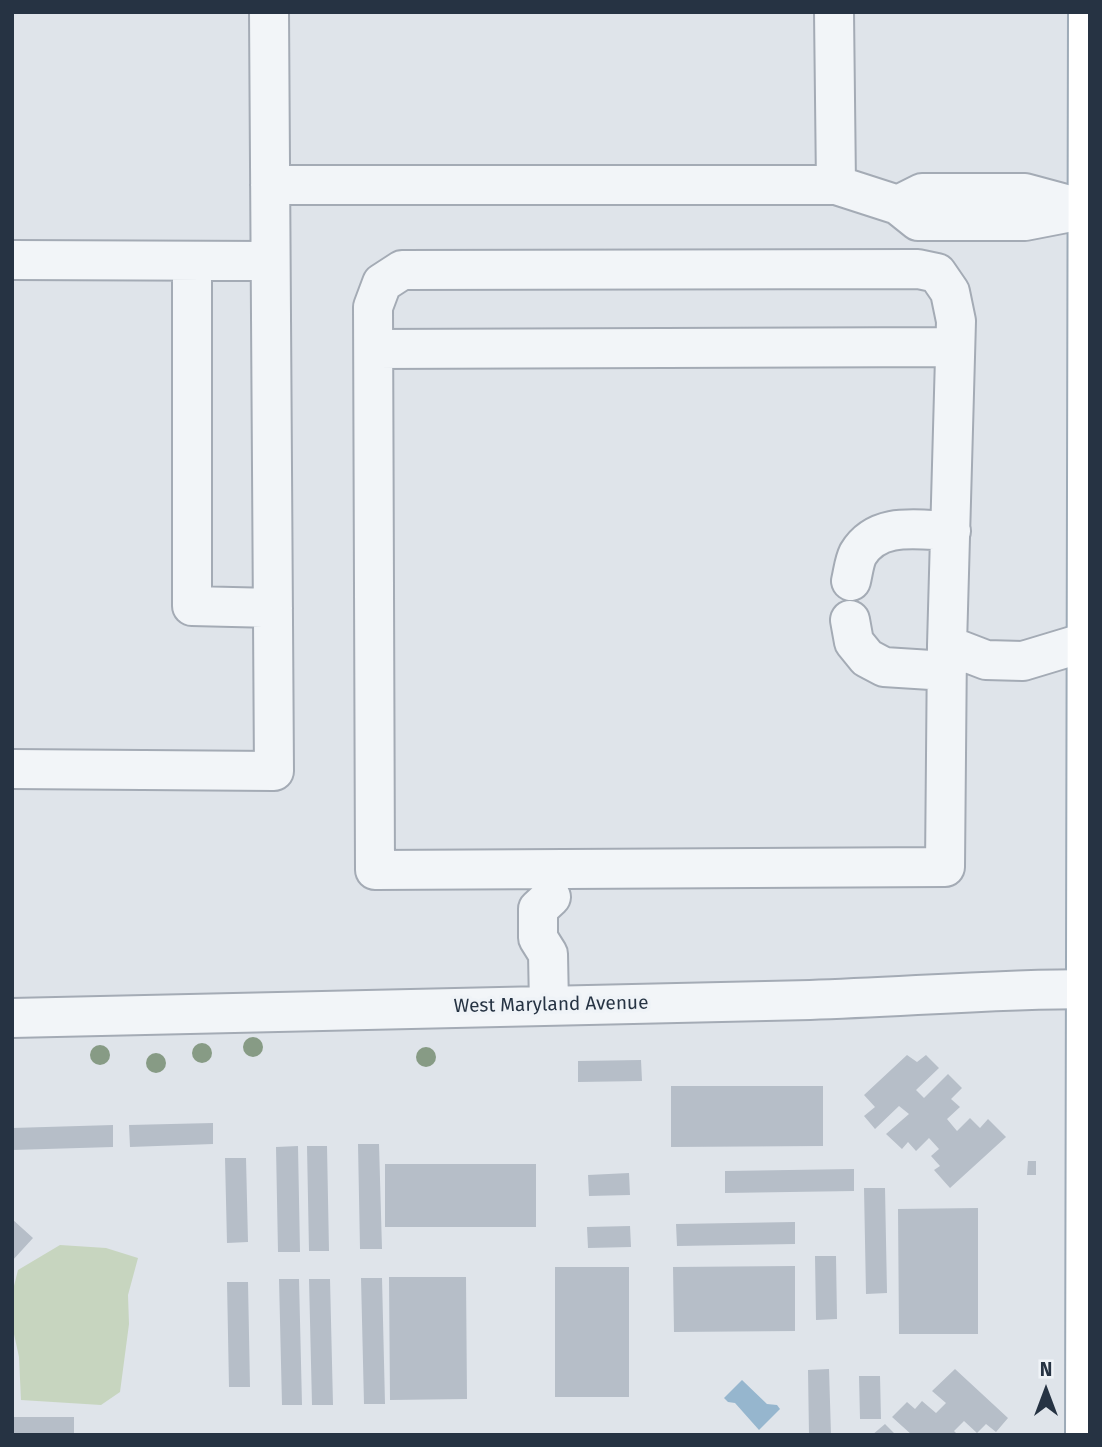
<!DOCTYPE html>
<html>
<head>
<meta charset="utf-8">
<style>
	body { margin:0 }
	#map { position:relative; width:1102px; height:1447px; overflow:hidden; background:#dfe4ea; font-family:"Fira Sans",sans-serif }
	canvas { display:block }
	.frame { position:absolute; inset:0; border:14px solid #263343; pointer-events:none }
	.north { position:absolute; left:1011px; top:1356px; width:70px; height:70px; -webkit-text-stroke:5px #eff3f7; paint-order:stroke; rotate:0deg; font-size:19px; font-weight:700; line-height:28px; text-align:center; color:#263343 }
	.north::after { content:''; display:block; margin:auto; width:24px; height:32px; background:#263343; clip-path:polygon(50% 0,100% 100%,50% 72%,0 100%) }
</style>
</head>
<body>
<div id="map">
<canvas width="1102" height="1447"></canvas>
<div class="frame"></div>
<div class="north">N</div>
</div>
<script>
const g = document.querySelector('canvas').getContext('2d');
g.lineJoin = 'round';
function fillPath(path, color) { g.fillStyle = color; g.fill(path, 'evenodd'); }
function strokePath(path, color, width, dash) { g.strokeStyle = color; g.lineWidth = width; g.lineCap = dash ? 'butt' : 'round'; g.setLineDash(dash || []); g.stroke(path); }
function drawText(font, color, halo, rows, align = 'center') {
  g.font = font + ' "Fira Sans",sans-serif'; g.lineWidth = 7; g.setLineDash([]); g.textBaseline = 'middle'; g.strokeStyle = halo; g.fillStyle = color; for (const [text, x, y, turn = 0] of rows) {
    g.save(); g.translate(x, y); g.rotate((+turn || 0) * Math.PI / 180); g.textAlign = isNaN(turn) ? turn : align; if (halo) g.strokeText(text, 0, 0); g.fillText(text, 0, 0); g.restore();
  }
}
fillPath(new Path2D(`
	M60 1245 106 1248 138 1258 128 1295 129 1324 120 1392 101 1405 21 1400 19 1357 12 1325V1294L18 1270Z`), '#c7d5bf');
fillPath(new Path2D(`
	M742 1380 767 1404 777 1405 780 1409 759 1430 735 1403 728 1402 724 1398Z`), '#96b6ce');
fillPath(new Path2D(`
	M907 1055 917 1062 926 1055 939 1068 916 1090 924 1098 948 1074 962 1088 951 1099 960 1107 947 1119 957 1131 970 1118 980 1128 988 1119 1006 1137 950 1188 934 1170 940 1166 931 1156 939 1149 929 1138 916 1151 908 1142 902 1149 886 1134 909 1114 899 1106 875 1129 864 1116 875 1107 864 1095Z
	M641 1060 642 1081 578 1082V1061Z
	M671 1086H823V1146L671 1147Z
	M213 1123V1144L130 1147 129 1125Z
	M113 1125V1147L12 1150V1128Z
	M358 1144H379L382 1249H360Z
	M298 1146 300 1252H278L276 1147Z
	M307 1146H327L329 1251H309Z
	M225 1158H246L248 1242 227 1243Z
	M1028 1161H1036V1175H1027Z
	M385 1164H536V1227H385Z
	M854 1169V1191L725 1193V1171Z
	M629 1173 630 1195 589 1196 588 1175Z
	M864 1188H885L887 1293 866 1294Z
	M978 1208V1334H899L898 1209Z
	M12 1219 33 1238 12 1261Z
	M795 1222V1244L677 1246 676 1224Z
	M630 1226 631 1247 588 1248 587 1227Z
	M815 1256H836L837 1319 816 1320Z
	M795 1266V1331L674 1332 673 1267Z
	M555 1267H629V1397H555Z
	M389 1277H466L467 1399 390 1400Z
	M361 1278H382L385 1404H364Z
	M279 1279H299L302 1405H282Z
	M309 1279H330L333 1405H312Z
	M227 1282H248L250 1387H229Z
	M829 1369 831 1435H809L808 1370Z
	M955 1369 1008 1418 996 1432 986 1424 977 1433 964 1421 954 1431 958 1435H912L892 1417 907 1402 915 1409 922 1401 936 1413 946 1403 932 1391Z
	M859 1376H880L881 1419H860Z
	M12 1417H74V1435H12Z
	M885 1424 896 1435H872Z`), '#b6bec8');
const minor = new Path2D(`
	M834 12 836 185
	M270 185H836L898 205 918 221H1025L1087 209
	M898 205 922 193H1025L1077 207
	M12 260 270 261
	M192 261V606L273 608
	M918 269 937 273 950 292 956 321 947 645 945 867 375 870 373 307 382 283 402 270Z
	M374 349 955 347
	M851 581C853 573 854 562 858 554 878 521 918 530 951 531
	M850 620 854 642 867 658 884 667 947 671
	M947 645 986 660 1023 661 1086 642
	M12 769 274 771 269 12
	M549 1005 548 954 538 938V909L551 897
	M12 1018 810 1000C903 997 996 989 1090 989`);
const major = new Path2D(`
	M1085 1435 1088 12`);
strokePath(minor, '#a4abb5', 42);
strokePath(major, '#9daab7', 42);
strokePath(minor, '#f2f5f8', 38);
strokePath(major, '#fff', 38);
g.fillStyle = '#879b85';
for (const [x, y] of [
	[253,1047],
	[202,1053],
	[100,1055],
	[426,1057],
	[156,1063]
]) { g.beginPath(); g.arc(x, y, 10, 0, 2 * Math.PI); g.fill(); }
drawText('19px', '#263343', '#eff3f7', [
	["West Maryland Avenue",551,1005,-1]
]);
</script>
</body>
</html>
